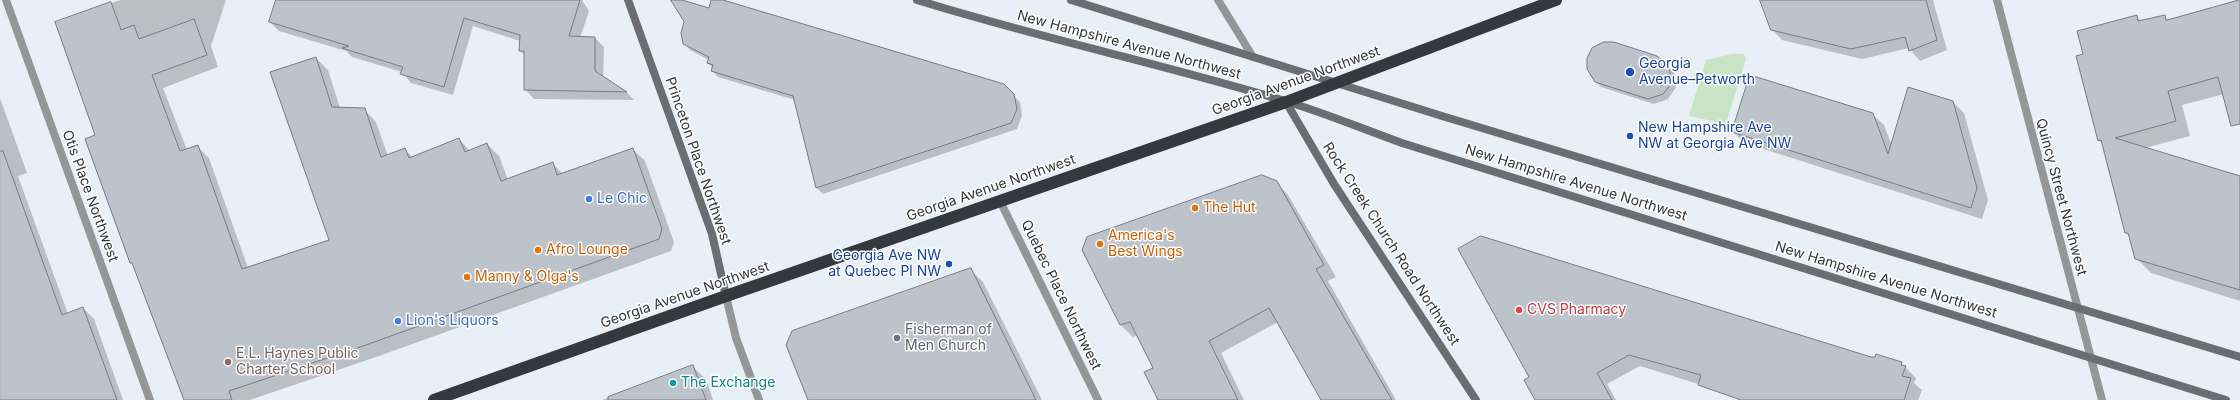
<!DOCTYPE html>
<html>
<head>
<meta charset="utf-8">
<style>
	body { margin:0 }
	canvas { display:block; background:#e8eff6 }
</style>
</head>
<body>
<canvas width="2240" height="400"></canvas>
<script>
const g = document.querySelector('canvas').getContext('2d');
g.lineJoin = 'round';
function fillPath(path, color) { g.fillStyle = color; g.fill(path, 'evenodd'); }
function strokePath(path, color, width, dash) { g.strokeStyle = color; g.lineWidth = width; g.lineCap = dash ? 'butt' : 'round'; g.setLineDash(dash || []); g.stroke(path); }
function drawText(font, color, halo, rows, align = 'center') {
  g.font = font + ' Inter,sans-serif'; g.lineWidth = 3; g.setLineDash([]); g.textBaseline = 'middle'; g.strokeStyle = halo; g.fillStyle = color; for (const [text, x, y, turn = 0] of rows) {
    g.save(); g.translate(x, y); g.rotate((+turn || 0) * Math.PI / 180); g.textAlign = isNaN(turn) ? turn : align; if (halo) g.strokeText(text, 0, 0); g.fillText(text, 0, 0); g.restore();
  }
}
fillPath(new Path2D(`
	M1732 54H1744L1746 59 1726 124 1689 116 1706 60Z`), '#c9e4c5');
fillPath(new Path2D(`
	M120 0H226L211 46 218 67 163 88 187 150 197 146 209 158 248 268 330 240 316 58 328 70 340 108 364 109 376 122 388 156 405 150 413 157 459 139 470 151 487 144 499 156 508 180 552 163 563 174 633 149 645 161 674 242 671 251 379 356 250 400H185L134 266 131 263 96 136 56 23Z
	M277 0H582L589 11 580 38H595L604 47 603 78 626 92 634 100 534 99 525 89V55L520 51V41L473 26 453 95 411 83 402 72 352 57 346 51 279 31 270 22Z
	M672 0H679L710 9 714 0 1003 85 1020 102 1022 115 1017 129 823 194 817 188 795 100 718 77 712 71 713 68 708 63 709 60 690 50 684 43 685 22Z
	M1761 0H1933L1947 50 1920 61 1909 48 1862 59 1782 40 1772 29Z
	M2240 1V120L2224 94 2182 105 2190 136 2145 148 2240 177V301L2151 273 2136 258 2130 237 2126 233 2104 146 2099 140 2084 55 2136 16 2141 21 2164 16 2168 20Z
	M1614 43 1668 66 1674 72 1676 87 1668 99 1654 104 1601 87 1595 81 1590 75 1587 66 1593 49 1599 44Z
	M0 98 27 173 18 176 68 314 83 308 94 319 123 400H0Z
	M1953 102 1964 113 1988 200 1982 219 1745 143 1733 132 1872 114 1884 125 1892 146Z
	M1276 182 1288 195 1336 277 1328 281 1396 400H1323L1278 322 1221 353 1244 400H1159L1154 369 1137 335 1133 337 1121 325Z
	M1459 249 1871 358 1901 363 1916 378 1914 383 1922 390 1918 400H1750L1640 366 1607 384 1616 400H1536L1531 377Z
	M970 269 983 282 1042 400H809Z
	M693 367 706 379 713 400H602Z`), '#0003');
const building = new Path2D(`
	M276 0H580L569 36 595 37V71L627 92 524 90V51H519L520 35 464 18 444 87 400 74 403 67 342 48 349 46 269 22Z
	M671 0H682L709 8 711 0H723L1004 84 1014 94 1017 109 1011 123 816 188 793 96 711 71 713 65 707 63 709 57 683 44 681 33 684 22Z
	M1760 0H1926L1937 40 1909 51 1905 37 1851 49 1771 30Z
	M2240 0V124L2231 126 2218 77 2168 91 2176 121 2115 138 2240 176V290L2135 259 2128 233H2125L2101 140 2098 141 2076 56 2083 54 2077 31 2137 15 2138 21 2165 15 2166 20Z
	M111 2 121 30 134 25 139 39 194 19 207 55 152 75 180 151 198 145 242 269 329 240 270 72 316 57 332 107 365 108 381 157 405 148 409 158 459 138 465 152 487 143 501 181 553 162 557 175 633 148 662 229 659 239 366 345 229 391 232 400H184L132 263H130L85 139 95 135 55 22Z
	M1604 42H1614L1657 56 1669 66 1671 81 1668 88 1663 94 1648 99 1595 82 1587 69V58L1592 48Z
	M1750 75 1873 113 1888 154 1908 87 1953 101 1977 188 1971 208 1732 132Z
	M0 151H3L62 315 83 307 117 400H0Z
	M1262 175 1277 181 1324 265 1316 269 1392 400H1321L1269 308 1209 341 1238 400H1158L1144 372 1153 368 1130 322 1120 325 1082 250 1087 237Z
	M1481 236 1871 357H1875L1876 354 1902 362 1901 365 1906 366 1902 376 1911 378 1904 400H1741L1698 385 1701 375 1629 355 1597 373 1612 400H1535L1524 380 1529 377 1458 249Z
	M971 268 1036 400H808L786 345 792 331Z
	M693 365 706 400H608V397Z`);
fillPath(building, '#bcc3ca');
strokePath(building, '#757c81', 1);
strokePath(new Path2D(`
	M6 0 150 400
	M1218 0 1253 57
	M1997 0 2102 400
	M1000 201 1098 400
	M726 296 736 338 759 400`), '#94979a', 8);
strokePath(new Path2D(`
	M628 0 712 234 726 296
	M917 0C1039 38 1163 64 1285 101 1325 113 1363 129 1402 143L2226 400
	M1071 0 1442 116 2240 357
	M1286 102 1334 184 1476 400`), '#6a6e72', 8);
strokePath(new Path2D(`
	M434 400 726 296 1286 102 1556 0`), '#33393e', 12);
for (const [x, y, r, color] of [
	[1630,72,5,"#1a4fb4"],
	[1630,136,4,"#1a4fb4"],
	[589,199,4,"#3f7fe0"],
	[1195,208,4,"#e8710a"],
	[1100,244,4,"#e8710a"],
	[538,250,4,"#e8710a"],
	[949,264,4,"#1a4fb4"],
	[467,277,4,"#e8710a"],
	[1519,310,4,"#e0444e"],
	[398,321,4,"#3f7fe0"],
	[897,338,4,"#6b7280"],
	[228,362,4,"#8d6e63"],
	[673,383,4,"#0f9aa8"]
]) { const dot = new Path2D(); dot.arc(x, y, r, 0, 2 * Math.PI); g.fillStyle = color; g.fill(dot); strokePath(dot, '#fff', 1.5); }
drawText('14px', '#333639', '#fff', [
	["New Hampshire Avenue Northwest",1129,45,15],
	["Georgia Avenue Northwest",1296,81,-20],
	["Princeton Place Northwest",698,161,71],
	["New Hampshire Avenue Northwest",1576,183,17],
	["Georgia Avenue Northwest",991,188,-19],
	["Otis Place Northwest",90,196,70],
	["Quincy Street Northwest",2061,197,75],
	["Rock Creek Church Road Northwest",1391,244,57],
	["New Hampshire Avenue Northwest",1886,280,17],
	["Georgia Avenue Northwest",685,295,-19],
	["Quebec Place Northwest",1061,295,64]
]);
drawText('14px', '#164399', '#fff', [
	["Georgia",1639,64],
	["Avenue–Petworth",1639,80],
	["New Hampshire Ave",1638,128],
	["NW at Georgia Ave NW",1638,144],
	["Georgia Ave NW",941,256,"right"],
	["at Quebec Pl NW",941,272,"right"]
], 'left');
drawText('14px', '#366cbe', '#fff', [
	["Le Chic",597,199],
	["Lion's Liquors",406,321]
], 'left');
drawText('14px', '#c56008', '#fff', [
	["The Hut",1203,208],
	["America's",1108,236],
	["Best Wings",1108,252],
	["Afro Lounge",546,250],
	["Manny & Olga's",475,277]
], 'left');
drawText('14px', '#be3a42', '#fff', [
	["CVS Pharmacy",1527,310]
], 'left');
drawText('14px', '#5b616d', '#fff', [
	["Fisherman of",905,330],
	["Men Church",905,346]
], 'left');
drawText('14px', '#785e54', '#fff', [
	["E.L. Haynes Public",236,354],
	["Charter School",236,370]
], 'left');
drawText('14px', '#0d838f', '#fff', [
	["The Exchange",681,383]
], 'left');
</script>
</body>
</html>
